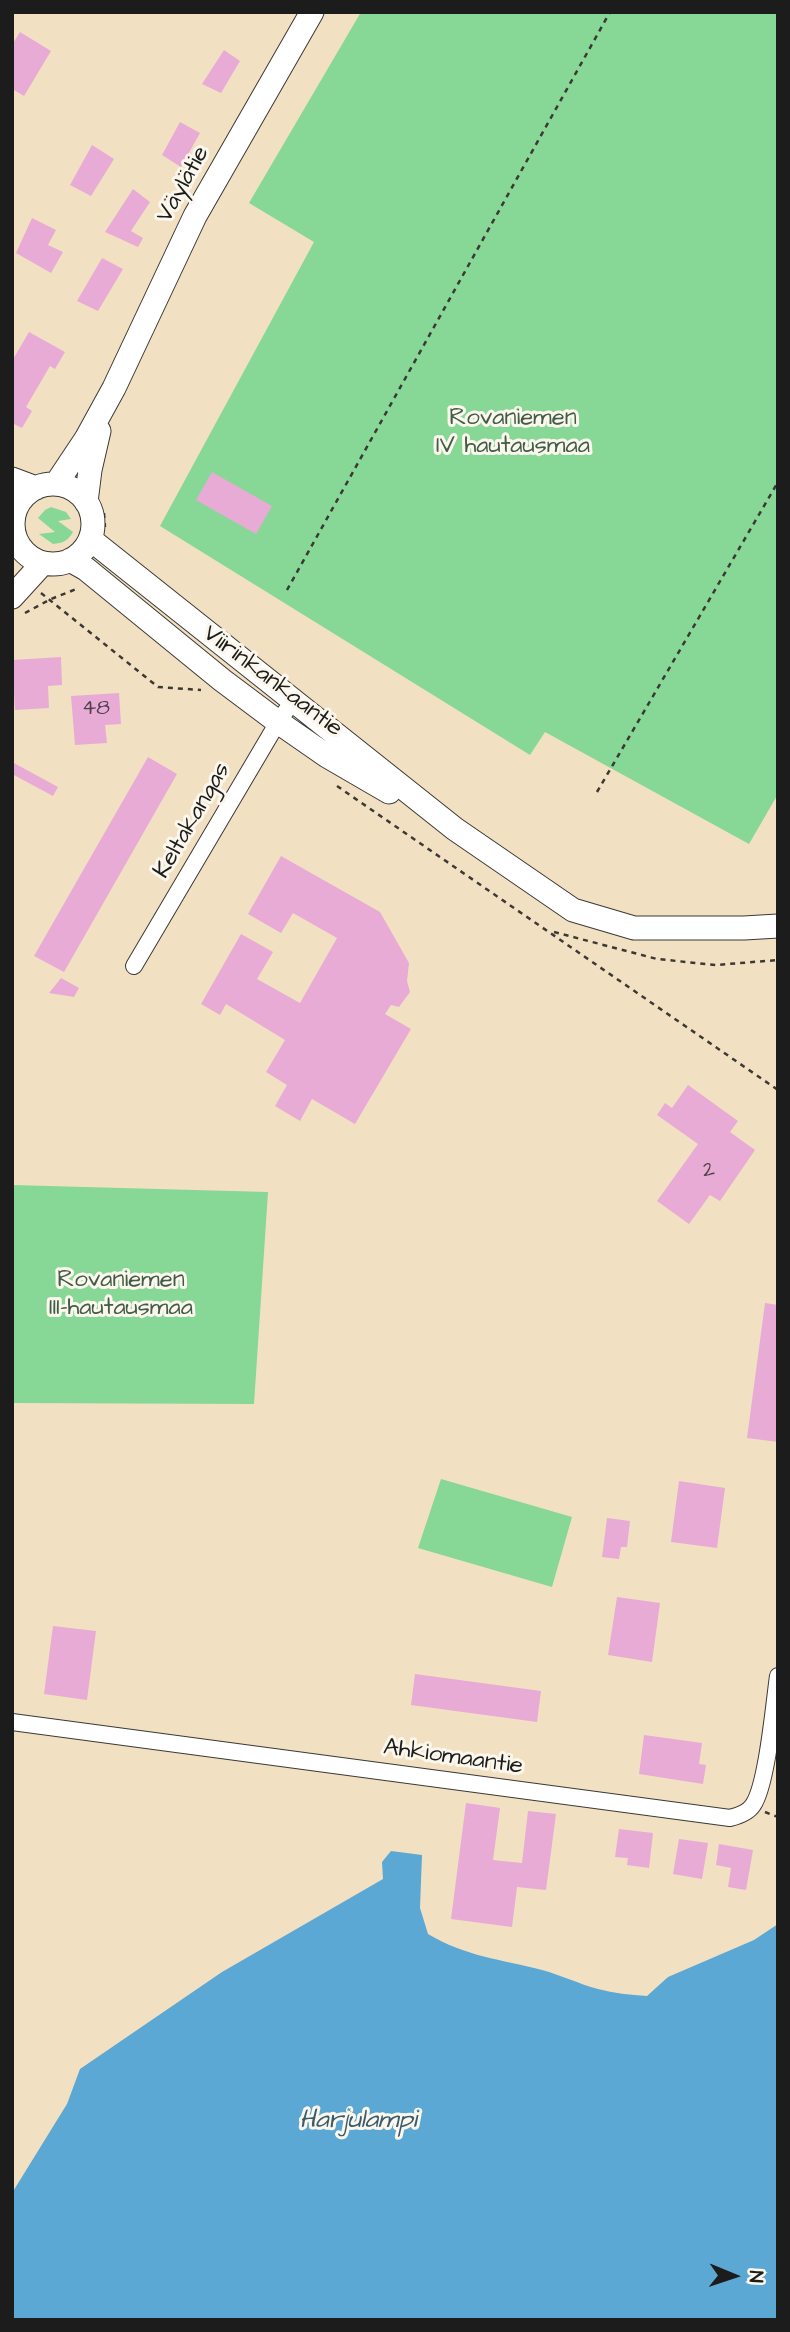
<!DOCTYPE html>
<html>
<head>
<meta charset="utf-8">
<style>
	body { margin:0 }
	#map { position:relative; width:790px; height:2332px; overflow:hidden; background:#f2e0c3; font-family:"Architects Daughter",sans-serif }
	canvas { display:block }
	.frame { position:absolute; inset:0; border:14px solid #1c1c1c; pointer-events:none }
	.north { position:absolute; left:699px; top:2241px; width:70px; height:70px; -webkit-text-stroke:5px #fbf7ec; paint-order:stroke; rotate:92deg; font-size:19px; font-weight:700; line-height:28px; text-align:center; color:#1c1c1c }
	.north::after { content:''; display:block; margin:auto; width:24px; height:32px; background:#1c1c1c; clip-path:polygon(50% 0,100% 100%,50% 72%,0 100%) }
</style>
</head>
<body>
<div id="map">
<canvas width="790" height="2332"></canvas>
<div class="frame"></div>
<div class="north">N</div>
</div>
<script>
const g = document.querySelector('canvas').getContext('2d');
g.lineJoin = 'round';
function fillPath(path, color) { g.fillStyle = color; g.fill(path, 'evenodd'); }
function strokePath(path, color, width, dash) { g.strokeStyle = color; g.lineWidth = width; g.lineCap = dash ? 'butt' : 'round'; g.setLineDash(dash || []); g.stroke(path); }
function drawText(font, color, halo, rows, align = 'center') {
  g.font = font + ' "Architects Daughter",sans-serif'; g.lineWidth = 6; g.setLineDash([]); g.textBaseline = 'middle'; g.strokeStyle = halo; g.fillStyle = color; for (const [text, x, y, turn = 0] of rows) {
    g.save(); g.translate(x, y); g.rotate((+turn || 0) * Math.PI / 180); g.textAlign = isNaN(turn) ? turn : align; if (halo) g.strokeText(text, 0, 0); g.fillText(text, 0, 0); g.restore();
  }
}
fillPath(new Path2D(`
	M361 12H778V794L749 844 545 732 530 755 160 526 314 242 249 203Z
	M51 507 66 512 71 519 58 521 73 532C68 541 63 543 53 544L39 534 55 532 38 518 45 510Z
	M12 1185 268 1192 254 1404 12 1403Z
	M441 1479 572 1517 552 1587 418 1548Z`), '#87d797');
fillPath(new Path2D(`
	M391 1851 422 1855 420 1908 428 1934C467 1957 500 1959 542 1970 561 1975 579 1984 598 1989 614 1993 630 1995 647 1996L668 1977 754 1940 778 1924V2320H12V2193L67 2104 80 2069 222 1972 383 1879 382 1862Z`), '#5ba8d4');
fillPath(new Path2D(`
	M20 32 51 51 24 96 12 89V45Z
	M224 50 240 61 221 93 202 84Z
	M180 122 200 133 181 167 162 155Z
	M92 145 114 159 91 196 70 185Z
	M133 189 150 202 131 231 143 238 138 247 105 232Z
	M32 218 56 230 48 245 63 252 51 273 16 253Z
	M102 258 123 269 98 311 77 301Z
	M29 332 65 352 55 369 50 366 26 407 32 411 22 428 12 423V361Z
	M212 472 272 506 256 534 196 500Z
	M61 657 62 685 48 686 49 708 15 710 12 660Z
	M119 693 121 724 105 725 107 743 75 745 71 696Z
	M148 757 177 774 64 972 34 956Z
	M12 762 58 787 53 796 12 774Z
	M281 856 380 912 409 963 407 981 410 992 399 1007 391 1005 385 1014 411 1029 355 1124 312 1099 300 1121 275 1106 287 1085 266 1072 285 1040 226 1004 220 1015 201 1004 241 934 273 952 257 979 300 1003 337 938 293 913 281 933 248 914Z
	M61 978 79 988 74 997 49 993Z
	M688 1085 738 1121 730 1132 755 1150 720 1201 710 1195 689 1224 657 1201 698 1144 657 1115 665 1103 672 1108Z
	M765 1303 778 1305V1442L747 1438Z
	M679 1481 725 1488 717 1548 671 1542Z
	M607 1518 630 1521 627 1547H621L619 1559 602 1557Z
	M617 1597 660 1603 652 1662 608 1655Z
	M53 1626 96 1631 87 1700 44 1694Z
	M415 1674 541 1691 537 1722 411 1705Z
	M644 1735 702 1743 699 1764 706 1765 703 1784 639 1774Z
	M466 1803 500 1808 493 1860 522 1863 528 1811 556 1814 546 1890 517 1887 512 1927 451 1919Z
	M619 1829 653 1833 649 1868 627 1865 628 1858 615 1857Z
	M679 1839 708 1843 702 1879 673 1874Z
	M719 1844 753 1850 746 1890 728 1887 731 1868 716 1865Z`), '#e8abd5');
const street = new Path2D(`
	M134 966 278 722 293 701
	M12 1722 730 1818C738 1816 748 1813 753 1805 767 1785 774 1704 778 1676`);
const secondary = new Path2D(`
	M12 479 36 488
	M56 484 86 439 114 388 195 216 312 12
	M13 524a40 40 0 1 1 80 0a40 40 0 1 1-80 0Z
	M86 502 90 470 99 431
	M90 539 455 829 573 910 634 928H744L778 926
	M70 560 86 569 222 680 278 722 327 756 389 792
	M12 597 43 563`);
strokePath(street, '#3c3935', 18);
strokePath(secondary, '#3c3935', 25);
strokePath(new Path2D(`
	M104 513 105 527
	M287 590 610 12
	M41 593 158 687 201 690
	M25 613 51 599 79 588
	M337 786 778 1090
	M597 792 778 482
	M554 932 657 959 716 965 778 960
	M765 1812 778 1817`), '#3c3935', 2.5, [5, 5]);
strokePath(street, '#fff', 16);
strokePath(secondary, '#fff', 23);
drawText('21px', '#4f404a', null, [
	["48",96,710],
	["2",709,1172]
]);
drawText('24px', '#1c1c1c', '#fbf7ec', [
	["Väylätie",184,185,-61],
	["Viirinkankaantie",272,682,37],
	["Keltakangas",193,821,-60],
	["Ahkiomaantie",453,1758,8]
]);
drawText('24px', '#415d47', '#fbf7ec', [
	["Rovaniemen",513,419],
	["IV hautausmaa",513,447],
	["Rovaniemen",121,1281],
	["III-hautausmaa",121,1309]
]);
drawText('italic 26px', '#385b6f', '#fbf7ec', [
	["Harjulampi",358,2122]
]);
</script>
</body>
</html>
